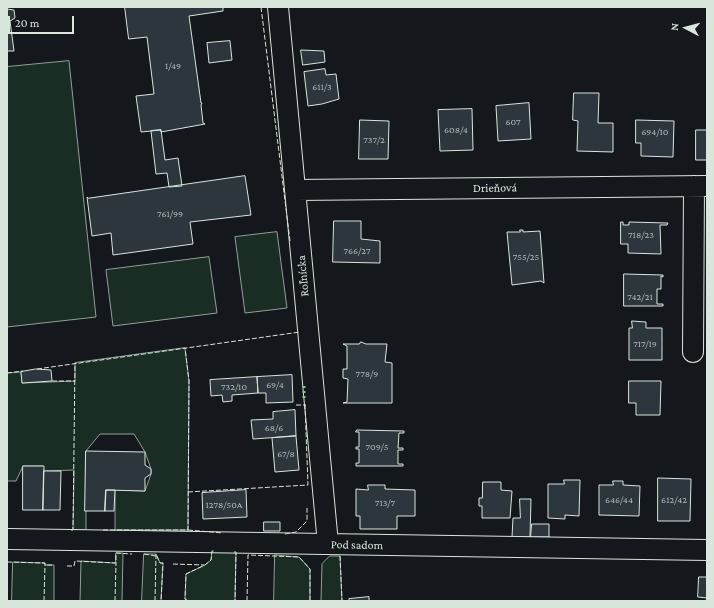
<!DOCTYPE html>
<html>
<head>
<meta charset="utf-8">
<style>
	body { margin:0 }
	#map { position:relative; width:714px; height:608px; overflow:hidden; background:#14181c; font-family:"Crimson Pro",serif }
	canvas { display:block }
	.frame { position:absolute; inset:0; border:8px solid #d8e6dc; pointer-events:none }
	.north { position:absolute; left:666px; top:8px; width:40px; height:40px; -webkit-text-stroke:3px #14181c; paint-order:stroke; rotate:276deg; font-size:11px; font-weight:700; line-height:16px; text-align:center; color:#d8e6dc }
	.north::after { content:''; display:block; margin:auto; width:14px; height:18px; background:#d8e6dc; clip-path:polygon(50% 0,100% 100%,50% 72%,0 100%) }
	.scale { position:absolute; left:8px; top:16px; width:66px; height:18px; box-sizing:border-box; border:2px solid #d8e6dc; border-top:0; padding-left:5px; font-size:12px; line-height:14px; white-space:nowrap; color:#d8e6dc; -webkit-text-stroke:3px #14181c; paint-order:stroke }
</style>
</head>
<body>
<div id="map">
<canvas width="714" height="608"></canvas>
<div class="frame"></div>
<div class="north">N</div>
<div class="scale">20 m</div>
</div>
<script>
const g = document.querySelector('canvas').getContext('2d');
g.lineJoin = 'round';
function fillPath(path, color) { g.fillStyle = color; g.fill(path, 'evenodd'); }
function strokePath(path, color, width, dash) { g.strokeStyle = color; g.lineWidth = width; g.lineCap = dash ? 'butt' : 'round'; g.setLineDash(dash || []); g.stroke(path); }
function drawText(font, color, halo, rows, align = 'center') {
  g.font = font + ' "Crimson Pro",serif'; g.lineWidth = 3; g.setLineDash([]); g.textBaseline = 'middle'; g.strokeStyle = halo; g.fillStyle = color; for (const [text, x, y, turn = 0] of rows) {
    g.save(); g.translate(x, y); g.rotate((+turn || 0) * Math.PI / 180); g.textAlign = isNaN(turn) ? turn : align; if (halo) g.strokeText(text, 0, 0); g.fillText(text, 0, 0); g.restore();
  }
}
const green = new Path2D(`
	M69 61 96 317 7 327V67Z
	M277 232 287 308 245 313 235 237Z
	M209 257 217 313 113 326 106 270Z
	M185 348 189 381 188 530H115V490L145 491 151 474V469L145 452 134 434H100L86 451V530H73L74 470 44 471 43 466H23L16 481H7V373L21 372 22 383 75 381V363Z
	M212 551 236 552 235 601H188L185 599 186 574 205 565 211 560Z
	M116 553H123L122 601H80L81 561 115 563Z
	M144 554H156L160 563H163L161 601H142Z
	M275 555 299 557 310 569V601H274Z
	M330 556H340L342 601H321L322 564Z
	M13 562 45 563V565H54V601H12Z`);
fillPath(green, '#1a2d24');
strokePath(green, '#939e99', 1);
const building = new Path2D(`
	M125 7H223V11L189 16 201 103H202L201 105 203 123 205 124 161 132V130L141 132 136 96 154 94 147 37 129 39Z
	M7 9 14 10 15 18 10 21 14 51H7Z
	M230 41 232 60 209 63 207 43Z
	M301 50 324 51 325 62 303 65Z
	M325 69 326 75 336 74 339 99 322 104 308 106 304 72Z
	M574 93H599L598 123H613V152L577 151 578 121 573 120Z
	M529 103 531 139 498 141 496 106Z
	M472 109 473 150 440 151 438 110Z
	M360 120 389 121 388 159H359Z
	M636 120 674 121 673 157 641 156V143H636Z
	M161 130 165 160 178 158 182 186 169 187 167 173 156 174 151 131Z
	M696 130H707V160H696Z
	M245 176 251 215 190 222 193 244 113 255 111 233 92 236 87 197 88 198Z
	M334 221H361V239L380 241V263L333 262Z
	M621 222H623V225H629V222L668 223 667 225H660L661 254 628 253V244H621Z
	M520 230H523V232L540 231 544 283 541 281 512 285 507 232H520Z
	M624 274 663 275V277L661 276V289H657V304H663V306H624Z
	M632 321 646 322V328H662V360H629V328H632Z
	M361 342 366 344H387L385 362 392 363V403H343L347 402 348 379 343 378V369H347V346L343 344H359Z
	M36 369 51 370 52 381 22 383 21 372Z
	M292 375 293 402 266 403V393H258L257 377Z
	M257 377 258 393 232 395V401L223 402 222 395 211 396 210 380Z
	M629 381H661L660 415H636V403H629Z
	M295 410 296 436 253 439 251 420 273 419V412Z
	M357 430 404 431V433H399L398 448H403V450H398V464H403V466H356V463H359V449H356V447H359V432H356Z
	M296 436 299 470 275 472 272 438Z
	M86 451 145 452V465L151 469V474L145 478V491L106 490 105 511H85Z
	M23 466H44L43 510H23Z
	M44 471H61L60 510H43Z
	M658 478 691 479 690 521H658Z
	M564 480H580L579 516 565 515V519L548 518V484H564Z
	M613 481H623V485L640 486 639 516 599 515V485H613Z
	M483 482H501V490L512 491 510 518H482V506H479V498H482Z
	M368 485H385V489L415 490V516H397V529H360V516H356V489L368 490Z
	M106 490H115L114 511H105Z
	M246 490 247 517 203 519 202 493Z
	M520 499H531L530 537H512L513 518H520Z
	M264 522H280V531H264Z
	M532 524H549V537H531Z
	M699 577H707V598L698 597Z
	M369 597V601H349V599Z`);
fillPath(building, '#2c363c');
strokePath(building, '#d8e6dc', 1);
const minor = new Path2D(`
	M278 7 328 544
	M295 190 707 186
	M693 352 694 186
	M7 539 707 550`);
strokePath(minor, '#d8e6dc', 22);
strokePath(minor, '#14181c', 20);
strokePath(new Path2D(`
	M304 386V398`), '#8ac095', 3, [2, 3]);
strokePath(new Path2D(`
	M261 7 290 241
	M37 369 300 332
	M7 373 23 371
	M52 381H75
	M296 405H306
	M188 492 308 485 305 405
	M71 530H73L75 363
	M103 530H188L189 381 185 348
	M188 530 223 533
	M285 534 296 532 307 521V508
	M234 552H236L235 601
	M144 554 156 556
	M340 556 342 601
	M7 562 45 563V565H54
	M173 564 204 565
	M67 566H74L75 561 116 563V553L132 554
	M44 601 45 565
	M115 601 116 563
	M155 601 156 554 160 563H163L161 601
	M188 601 185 599 186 574 205 565 211 560 212 551H214
	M247 601 248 555 299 557 310 569V601`), '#d8e6dc', 1, [5, 2]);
drawText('10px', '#adbab4', null, [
	["1/49",173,66],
	["611/3",322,87],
	["607",513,122],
	["608/4",456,130],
	["694/10",655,132],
	["737/2",374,140],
	["761/99",170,214],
	["718/23",641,235],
	["766/27",357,251],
	["755/25",526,257],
	["742/21",640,297],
	["717/19",645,344],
	["778/9",367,374],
	["69/4",275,385],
	["732/10",234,387],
	["68/6",274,428],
	["709/5",377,447],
	["67/8",286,454],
	["646/44",619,500],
	["612/42",674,500],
	["713/7",385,503],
	["1278/50A",224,505]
]);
drawText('12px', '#d8e6dc', '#14181c', [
	["Drieňová",495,188,-1],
	["Roľnícka",303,276,-95],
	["Pod sadom",357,545,1]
]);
</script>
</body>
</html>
